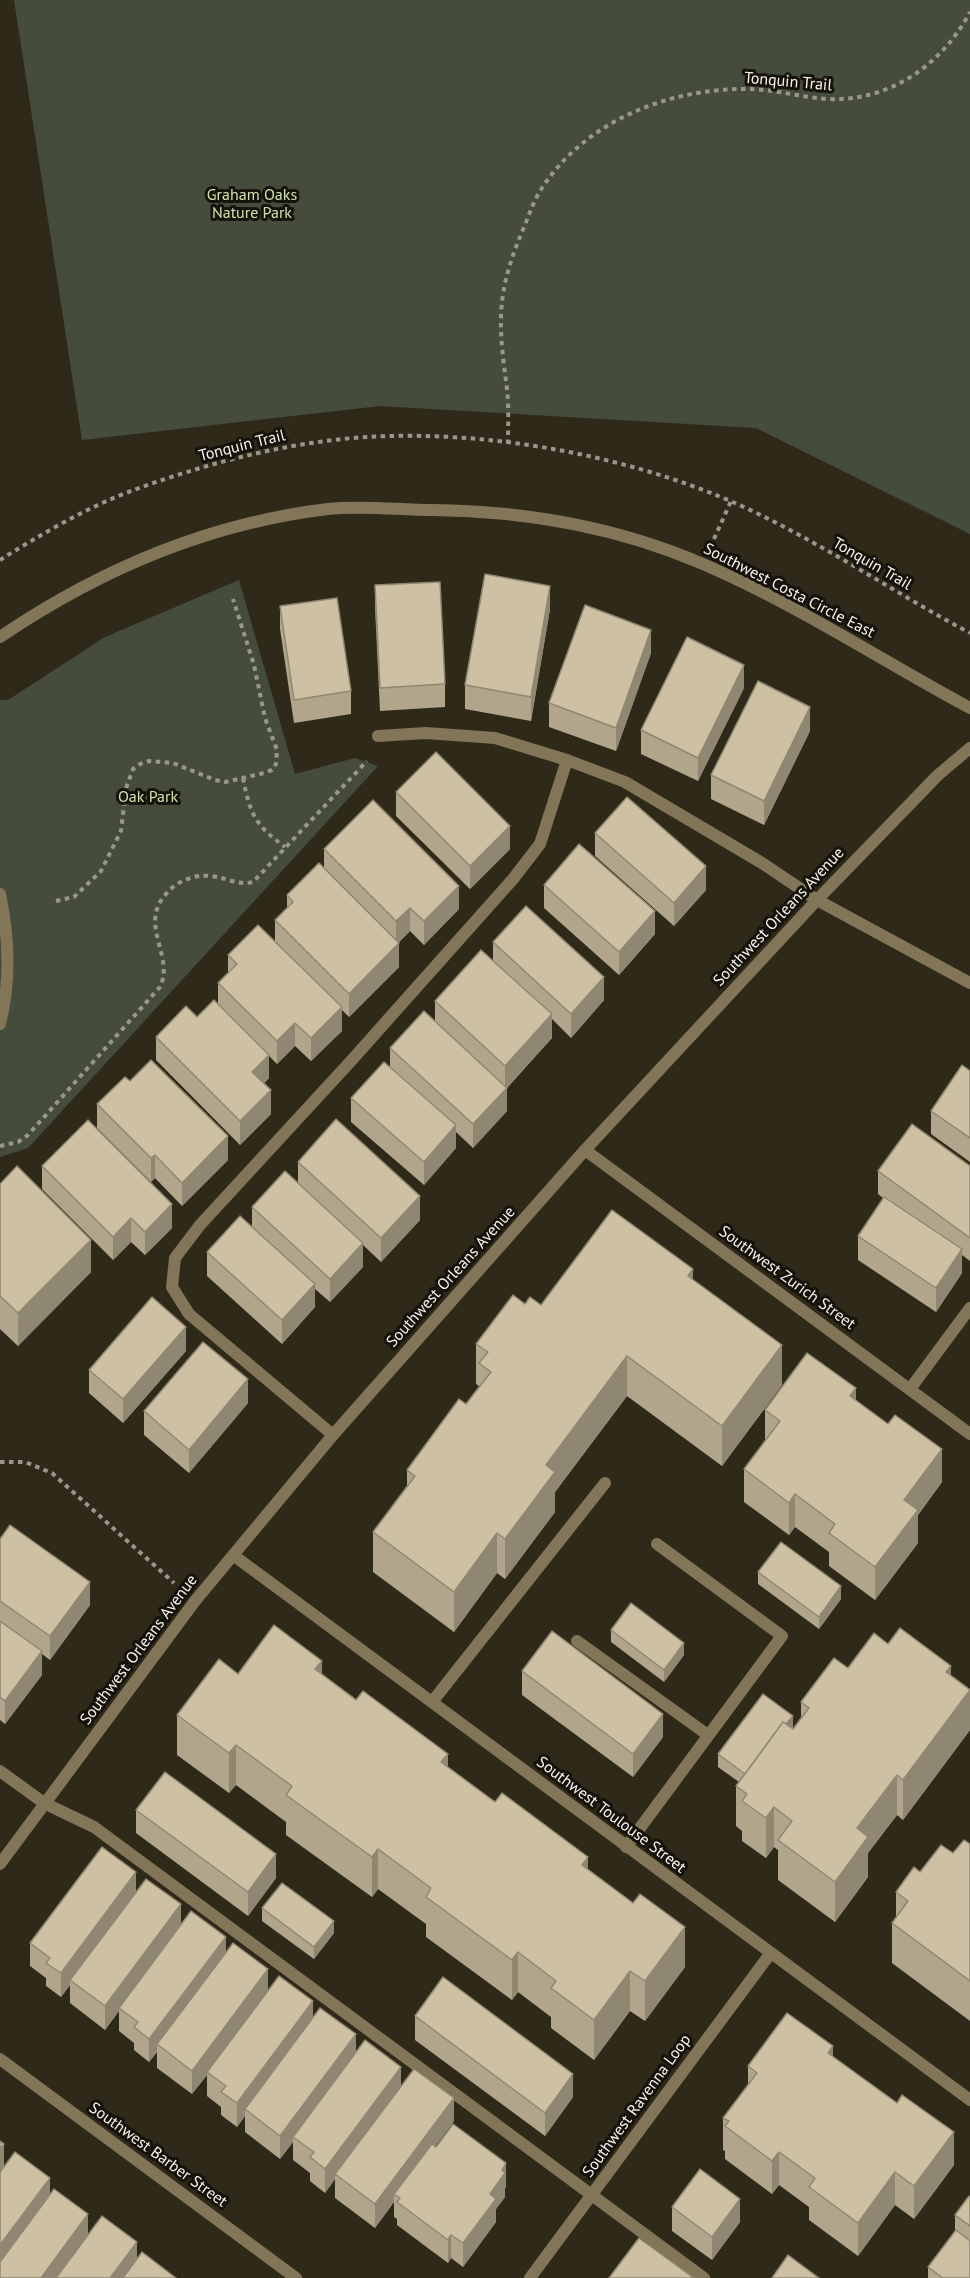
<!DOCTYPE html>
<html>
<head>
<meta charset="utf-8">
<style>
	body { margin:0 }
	canvas { display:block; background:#2f2919 }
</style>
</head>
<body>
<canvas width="970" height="2278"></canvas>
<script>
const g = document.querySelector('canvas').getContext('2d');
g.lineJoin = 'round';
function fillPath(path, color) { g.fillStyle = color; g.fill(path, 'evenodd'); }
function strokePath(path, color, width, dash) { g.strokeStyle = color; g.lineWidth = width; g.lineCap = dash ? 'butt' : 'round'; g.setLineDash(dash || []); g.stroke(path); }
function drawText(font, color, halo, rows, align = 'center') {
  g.font = font + ' "PT Sans",sans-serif'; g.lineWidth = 6; g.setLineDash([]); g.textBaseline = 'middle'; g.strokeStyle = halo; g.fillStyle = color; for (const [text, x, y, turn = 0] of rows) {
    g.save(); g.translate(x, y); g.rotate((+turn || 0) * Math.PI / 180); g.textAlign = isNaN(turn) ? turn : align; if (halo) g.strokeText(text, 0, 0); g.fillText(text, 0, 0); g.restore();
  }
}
fillPath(new Path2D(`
	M14 0H970V534L756 428 380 406 82 440Z
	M239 580 295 774 355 758 378 766 28 1148 0 1157V700H8L105 637Z`), '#464c3c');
strokePath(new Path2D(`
	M508 444C508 426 509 407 507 389 503 357 498 327 503 294 507 270 515 248 525 225 530 212 534 200 542 188 585 122 665 90 741 89 771 88 798 97 827 99 889 102 942 65 970 12
	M714 539 731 501
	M0 560C38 536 91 505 134 490 207 463 288 442 367 437 484 430 620 454 728 500 812 536 889 590 970 633
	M243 778C250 814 255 825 285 847
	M56 901 74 897 101 871 121 831 126 788 133 769 140 764 149 761 173 763 215 780 225 782 260 774 272 770 276 764 277 750 265 718 254 665 233 599
	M0 1146 18 1142 28 1135 160 987C175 956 138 925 166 894 173 885 183 880 194 877 219 871 233 887 253 882L367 761
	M0 1462H25L52 1473 174 1583`), '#9b968a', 4, [4.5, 4.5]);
strokePath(new Path2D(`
	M378 736 426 733 495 738 567 760 625 782 762 863 817 900 970 983
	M910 1389 970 1308
	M333 1435 189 1314 172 1287 175 1258 200 1225 351 1061 513 879 540 844 567 760
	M577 1641 708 1735
	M432 1702 605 1483
	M0 1771 44 1803 94 1827 704 2278
	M626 1847 782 1636 657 1544`), '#837557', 12);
strokePath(new Path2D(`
	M0 894C9 937 11 981 0 1024
	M585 1150 970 1434
	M233 1555 970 2100
	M0 1864 195 1601 333 1435 585 1150 817 900 938 775 970 748
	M530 2278 770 1954`), '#837557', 12);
strokePath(new Path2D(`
	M0 637C99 570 209 523 328 509 360 505 400 510 433 510 525 511 617 527 703 564 796 604 881 660 970 708
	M0 2059 296 2278`), '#837557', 12);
fillPath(new Path2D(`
	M375 585 445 684V707L380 711 375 608Z
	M280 606 351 691V714L294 723 280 629Z
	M550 609 531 721 465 709V685Z
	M651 653 616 751 549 727V703Z
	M744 688 698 781 641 754V730Z
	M810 731 764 825 711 799V775Z
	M396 792 510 849 470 889 396 816Z
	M595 833 706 890 674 926 595 856Z
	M324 849 459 909 424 945 410 931 399 942V967L349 1017 342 1010V1031L311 1061 295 1046 277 1064 269 1056V1078L264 1083 271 1114 240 1145 156 1060V1037L197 1017 218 1005V983L228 974V955L275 941V920L287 908V895L324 868Z
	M544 885 655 934 619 975 544 908Z
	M493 942 604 1000 571 1038 552 1019V1038L507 1088V1111L473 1148 456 1132V1148L424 1185 351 1122V1098L390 1067V1048L435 1021V1001L493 961Z
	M970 1059V1162L931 1134V1111L970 1071Z
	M97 1104 228 1160 182 1206 155 1178 151 1182 97 1128Z
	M298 1162 420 1220 381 1262 363 1245V1267L330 1302 315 1289V1307L282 1344 207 1276V1252L252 1226V1207L298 1183Z
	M42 1166 172 1228 145 1255 131 1242 113 1260 42 1189Z
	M970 1166V1261L962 1255V1273L936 1312 858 1260V1236L883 1198 878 1194V1171Z
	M0 1184 91 1272 18 1346 0 1329Z
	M693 1280 782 1385 722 1466 627 1396 555 1492V1512L505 1579 497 1573 454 1632 373 1572V1532L407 1486V1470L466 1404 479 1386 476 1384V1344L525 1304 541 1305Z
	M186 1351 123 1423 89 1393V1370Z
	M856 1401 942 1482 918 1515V1543L875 1600 829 1566V1552L795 1527 789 1535 744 1502V1469L765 1441V1410Z
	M248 1403 189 1473 144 1435V1411Z
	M0 1539 90 1605 50 1660 42 1654V1675L5 1724 0 1720Z
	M758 1572 841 1599 819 1629 758 1584Z
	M611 1630 684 1655 664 1682 611 1642Z
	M888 1644 951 1675 970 1689V1730L903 1820 897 1815 868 1853V1877L835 1922 778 1880V1850L774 1847 766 1858 742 1841V1831L736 1826V1786L739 1782 718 1767V1754L793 1728V1729L801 1717V1702L848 1668Z
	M522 1671 663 1737 633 1777 522 1695Z
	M238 1674H322L588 1870 685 1967 645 2021 630 2011 594 2060 551 2028V2017L518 1992 512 2000 426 1937V1924L378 1889 372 1897 286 1835V1822L236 1785 229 1793 177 1755V1715Z
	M136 1810 276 1878 248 1916 136 1833Z
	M970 1844V2021L892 1963V1923L896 1917V1892L920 1872Z
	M136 1891 181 1924 226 1953 268 1990 313 2017 356 2053 401 2086 454 2121 435 2146 506 2187 505 2188V2197L496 2209V2222L463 2267 451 2258 448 2263 397 2225V2219L394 2217V2202L375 2228 335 2198V2179L325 2193 310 2181V2173L293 2160V2142L280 2159 245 2132V2116L237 2127 221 2115V2107L207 2096V2075L192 2094 157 2068V2052L149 2062 134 2050V2043L119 2031V2011L105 2030 70 2003V1985L61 1997 46 1986V1978L30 1966V1943Z
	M262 1908 334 1933 314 1959 262 1921Z
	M415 2016 573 2097 545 2136 415 2040Z
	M833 2056 954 2165 914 2219 895 2205 858 2256 809 2220V2207L779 2185 772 2194 725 2159V2151L723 2150V2118L748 2085V2066Z
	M970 2197V2278H928V2267L955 2231V2215Z
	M672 2207 740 2222 712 2260 672 2231Z`), '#b1a68c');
fillPath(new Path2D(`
	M550 586V609L531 721V697Z
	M651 630V653L616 751V728Z
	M744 665V688L698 781V758Z
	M810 707V731L764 825V801Z
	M510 826V849L470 889V866Z
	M706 866V890L674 926V903Z
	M459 886V909L424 945V921Z
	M410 908V931L396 945V921Z
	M655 911V934L619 975V952Z
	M399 943V967L349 1017V994Z
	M604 977V1000L571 1038V1014Z
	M342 1007V1031L311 1061V1038Z
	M552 1014V1038L505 1089V1066Z
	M295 1023V1046L277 1064V1041Z
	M269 1055V1078L252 1096V1072Z
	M507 1088V1111L473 1148V1124Z
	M271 1090V1114L240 1145V1121Z
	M456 1125V1148L424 1185V1162Z
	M228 1136V1160L182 1206V1183Z
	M155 1155V1178L151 1182V1158Z
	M420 1196V1220L381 1262V1238Z
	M172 1204V1228L145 1255V1232Z
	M131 1218V1242L113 1260V1237Z
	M91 1240V1272L18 1346V1313Z
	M363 1243V1267L330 1302V1279Z
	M962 1249V1273L936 1312V1288Z
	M693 1269V1309L688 1276Z
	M315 1284V1307L282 1344V1320Z
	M186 1327V1351L123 1423V1399Z
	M782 1345V1385L722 1466V1426Z
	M627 1356V1396L555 1492V1512L505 1579V1539L546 1465Z
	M248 1379V1403L189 1473V1450Z
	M856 1388V1421L850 1396Z
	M942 1449V1482L918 1515V1543L875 1600V1567L904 1500Z
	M795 1494V1527L789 1535V1503Z
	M497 1533V1573L454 1632V1592Z
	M90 1582V1605L50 1660V1636Z
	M841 1586V1599L819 1629V1617Z
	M684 1643V1655L664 1682V1670Z
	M42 1651V1675L5 1724V1701Z
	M322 1661V1701L315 1669Z
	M951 1666V1706L946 1672Z
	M970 1690V1730L903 1820V1780Z
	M663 1714V1737L633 1777V1754Z
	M793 1716V1728L748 1789V1776Z
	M236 1745V1785L229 1793V1753Z
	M448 1754V1794L441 1762Z
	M897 1775V1815L868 1853V1877L835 1922V1882L857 1828Z
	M774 1807V1847L766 1858V1818Z
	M378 1849V1889L372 1897V1857Z
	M276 1854V1878L248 1916V1892Z
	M588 1857V1897L582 1865Z
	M136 1872V1895L70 1980V1985L61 1997V1973Z
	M181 1904V1928L119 2008V2011L105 2030V2006Z
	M334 1921V1933L314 1959V1947Z
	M685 1927V1967L645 2021V1981Z
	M226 1937V1960L157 2044V2052L149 2062V2039Z
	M518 1952V1992L512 2000V1960Z
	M268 1969V1993L207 2072V2075L192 2094V2071Z
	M630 1971V2011L594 2060V2020Z
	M313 2001V2024L245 2109V2116L237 2127V2103Z
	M356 2034V2058L293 2137V2142L280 2159V2136Z
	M833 2046V2079L828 2053Z
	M401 2067V2090L335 2174V2179L325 2193V2169Z
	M573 2074V2097L545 2136V2113Z
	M454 2098V2121L398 2197 394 2194V2202L375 2228V2204Z
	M954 2132V2165L914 2219V2186Z
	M4 2144V2167L0 2173V2149Z
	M779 2152V2185L772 2194V2161Z
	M506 2163V2187L505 2188V2197L496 2209V2222L463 2267V2243L502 2170Z
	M895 2172V2205L858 2256V2223Z
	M50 2178V2201L0 2268V2245Z
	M740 2199V2222L712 2260V2237Z
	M88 2214V2237L58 2278H41Z
	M451 2235V2258L448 2263V2240Z
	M137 2242V2266L128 2278H110Z`), '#908772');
const building = new Path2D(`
	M485 574 550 586 531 697 465 685Z
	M440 582 445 684 380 688 375 585Z
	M337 598 351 691 294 700 280 606Z
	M585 605 651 630 616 728 549 703Z
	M687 637 744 665 698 758 641 730Z
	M758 681 810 707 764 801 711 775Z
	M436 752 510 826 470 866 396 792Z
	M627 797 706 866 674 903 595 833Z
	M373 800 459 886 424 921 410 908 396 921 324 849Z
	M579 844 655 911 619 952 544 885Z
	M319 863 399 943 349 994 275 920 293 902 287 895Z
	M526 906 604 977 571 1014 493 942Z
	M258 925 342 1007 311 1038 295 1023 277 1041 218 983 237 964 228 955Z
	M481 950 552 1014 505 1066 435 1001Z
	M214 1000 269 1055 252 1072 271 1090 240 1121 156 1037 186 1006 197 1017Z
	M424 1011 507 1088 473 1124 390 1048Z
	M151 1060 228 1136 182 1183 155 1155 151 1158 97 1104 125 1077 130 1081Z
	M384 1062 456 1125 424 1162 351 1098Z
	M962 1065 970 1071V1138L931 1111Z
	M336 1119 420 1196 381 1238 298 1162Z
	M88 1120 172 1204 145 1232 131 1218 113 1237 42 1166Z
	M912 1124 970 1166V1238L878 1171Z
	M17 1166 91 1240 18 1313 0 1296V1184Z
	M285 1171 363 1243 330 1279 252 1207Z
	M884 1197 962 1249 936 1288 858 1236Z
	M612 1210 693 1269 688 1276 782 1345 722 1426 627 1356 546 1465 555 1472 505 1539 497 1533 454 1592 373 1532 415 1476 407 1470 459 1399 466 1404 491 1372 479 1363 488 1352 476 1344 513 1295 525 1304 530 1297 541 1305Z
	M240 1216 315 1284 282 1320 207 1252Z
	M152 1297 186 1327 123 1399 89 1370Z
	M203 1342 248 1379 189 1450 144 1411Z
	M807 1353 856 1388 850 1396 888 1424 895 1415 942 1449 904 1500 918 1510 875 1567 829 1533 835 1524 795 1494 789 1503 744 1469 780 1421 765 1410Z
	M10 1525 90 1582 50 1636 0 1601V1539Z
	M781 1542 841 1586 819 1617 758 1572Z
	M631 1603 684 1643 664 1670 611 1630Z
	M0 1621 42 1651 5 1701 0 1697Z
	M274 1625 322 1661 315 1669 356 1700 363 1691 448 1754 441 1762 495 1802 502 1793 588 1857 582 1865 633 1903 640 1894 685 1927 645 1981 630 1971 594 2020 551 1988 556 1981 518 1952 512 1960 426 1897 431 1888 378 1849 372 1857 286 1795 292 1786 236 1745 229 1753 177 1715 219 1659 238 1674Z
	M900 1628 951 1666 946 1672 970 1690 903 1780 897 1775 857 1828 868 1837 835 1882 778 1840 792 1821 774 1807 766 1818 742 1801 747 1794 736 1786 783 1722 793 1729 809 1708 801 1702 834 1658 848 1668 874 1633 888 1644Z
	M552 1631 663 1714 633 1754 522 1671Z
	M763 1694 793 1716 786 1724 783 1722 745 1774 718 1754Z
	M165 1772 276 1854 248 1892 136 1810Z
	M964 1840 970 1844V1981L892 1923 908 1901 896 1892 914 1867 920 1872 941 1845 953 1853Z
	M102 1847 136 1872 61 1973 46 1963 50 1958 30 1943Z
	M146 1879 181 1904 105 2006 70 1980Z
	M282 1883 334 1921 314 1947 262 1908Z
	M191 1911 226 1937 149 2039 134 2027 138 2022 119 2008Z
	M233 1943 268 1969 192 2071 157 2044Z
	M279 1976 313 2001 237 2103 221 2092 226 2086 207 2072Z
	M443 1977 573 2074 545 2113 415 2016Z
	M320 2008 356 2034 280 2136 245 2109Z
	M787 2013 833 2046 828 2053 897 2103 902 2095 954 2132 914 2186 895 2172 858 2223 809 2187 815 2178 779 2152 772 2161 725 2126 729 2121 723 2118 757 2073 748 2066Z
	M365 2040 401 2067 325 2169 310 2157 314 2152 293 2137Z
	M414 2069 454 2098 375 2204 335 2174Z
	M453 2124 506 2163 502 2170 505 2173 490 2194 496 2199 463 2243 451 2235 448 2240 397 2202 400 2198 394 2194 432 2144 436 2147Z
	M0 2141 4 2144 0 2149Z
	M15 2152 50 2178 0 2245V2172Z
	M700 2169 740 2199 712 2237 672 2207Z
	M54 2189 88 2214 41 2278H0V2262Z
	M969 2196 970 2197V2226L955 2215Z
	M102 2216 137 2242 110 2278H56Z
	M956 2230 970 2241V2278H943L928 2267Z
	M639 2238 694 2278H609Z
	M142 2252 176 2278H123Z
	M788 2255 819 2278H772Z`);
fillPath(building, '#cec1a3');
strokePath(building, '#908772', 1.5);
drawText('16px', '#f8f4ea', '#15120b', [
	["Tonquin Trail",788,82,5],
	["Tonquin Trail",242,446,-14],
	["Tonquin Trail",872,564,30],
	["Southwest Costa Circle East",789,591,27],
	["Southwest Orleans Avenue",779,917,-47],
	["Southwest Orleans Avenue",451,1277,-48],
	["Southwest Zurich Street",787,1278,36],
	["Southwest Orleans Avenue",139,1650,-53],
	["Southwest Toulouse Street",611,1815,37],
	["Southwest Ravenna Loop",637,2106,-54],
	["Southwest Barber Street",158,2155,36]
]);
drawText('16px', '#d0e3ad', '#15120b', [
	["Graham Oaks",252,195],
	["Nature Park",252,213],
	["Oak Park",148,797]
]);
</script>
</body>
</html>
